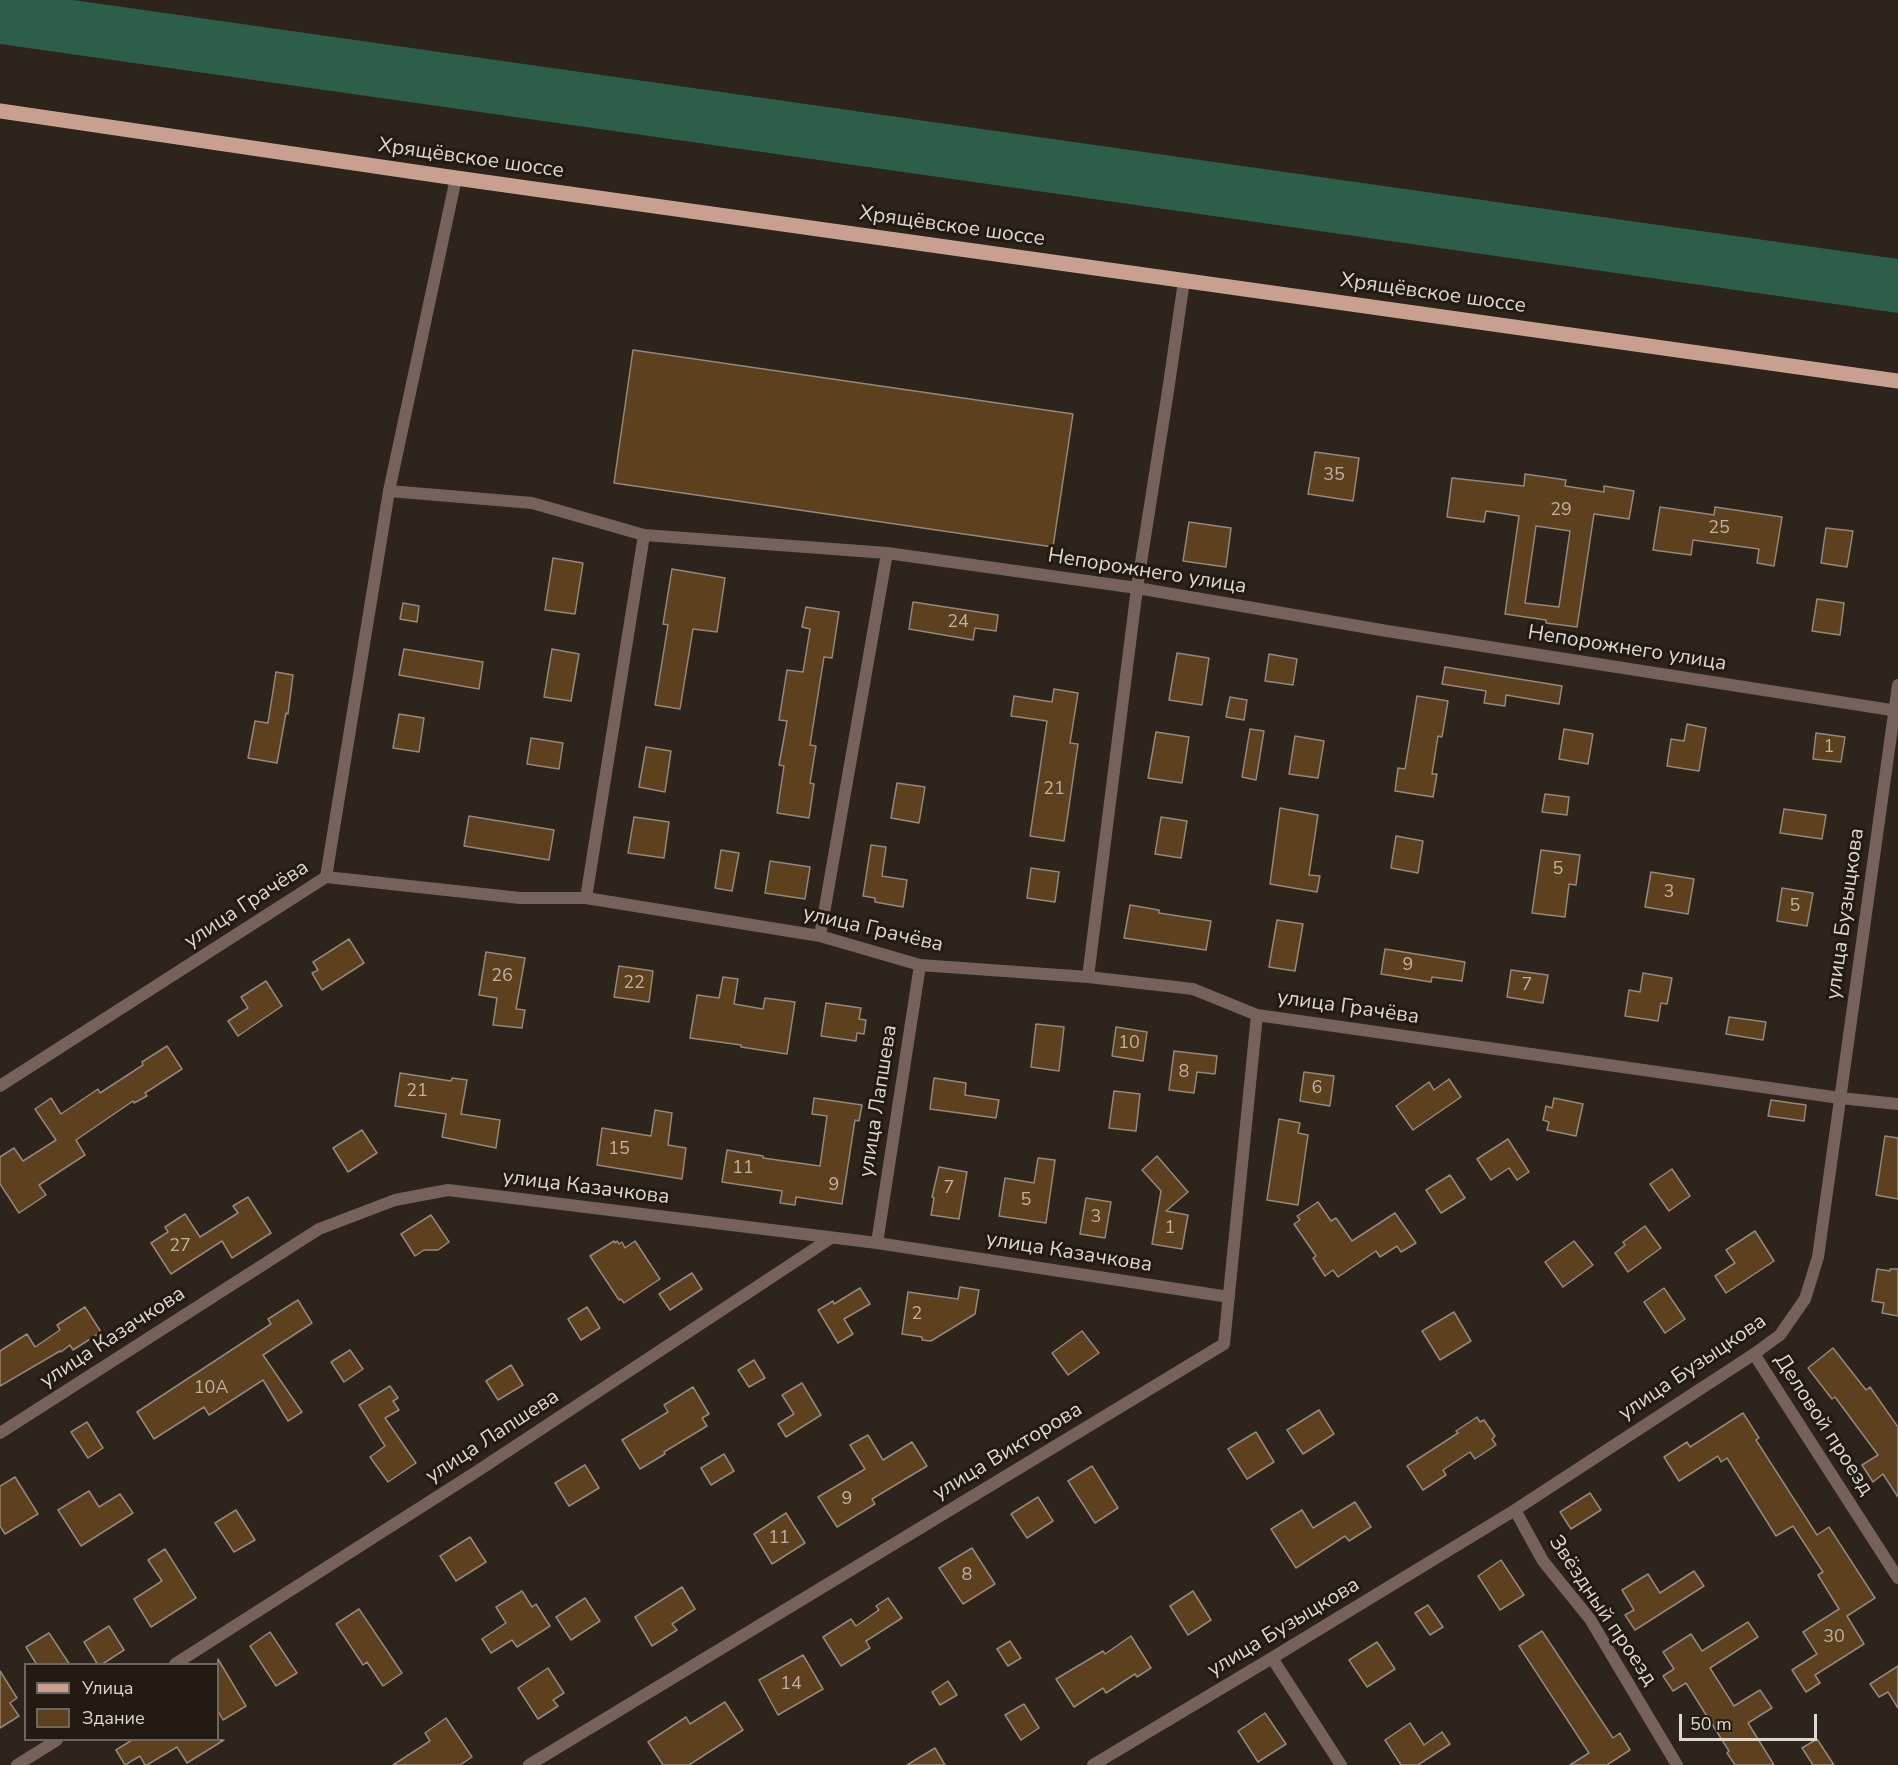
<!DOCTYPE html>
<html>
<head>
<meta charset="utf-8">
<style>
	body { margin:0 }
	#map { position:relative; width:1898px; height:1765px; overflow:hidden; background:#2d241b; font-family:"Nunito Sans",sans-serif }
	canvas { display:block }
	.legend { position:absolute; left:24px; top:1663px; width:195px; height:78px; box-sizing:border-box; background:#231b12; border:2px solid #6e675f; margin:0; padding:8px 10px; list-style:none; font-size:18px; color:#ded8d2 }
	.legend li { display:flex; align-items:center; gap:12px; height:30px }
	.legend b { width:30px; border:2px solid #6e675f }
	.scale { position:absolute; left:1679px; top:1714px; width:138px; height:27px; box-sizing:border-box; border:3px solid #ded8d2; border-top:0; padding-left:8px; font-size:18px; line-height:21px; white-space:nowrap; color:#ded8d2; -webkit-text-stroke:4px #231b12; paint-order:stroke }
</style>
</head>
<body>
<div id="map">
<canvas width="1898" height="1765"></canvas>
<ul class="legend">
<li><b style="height:8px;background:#c99f90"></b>Улица</li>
<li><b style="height:16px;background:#5d401d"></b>Здание</li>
</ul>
<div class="scale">50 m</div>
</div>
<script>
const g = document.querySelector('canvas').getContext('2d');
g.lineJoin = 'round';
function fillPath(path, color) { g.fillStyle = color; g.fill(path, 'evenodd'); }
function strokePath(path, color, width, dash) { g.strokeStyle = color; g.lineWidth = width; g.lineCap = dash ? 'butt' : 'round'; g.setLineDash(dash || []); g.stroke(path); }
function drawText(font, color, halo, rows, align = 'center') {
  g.font = font + ' "Nunito Sans",sans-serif'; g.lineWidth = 6; g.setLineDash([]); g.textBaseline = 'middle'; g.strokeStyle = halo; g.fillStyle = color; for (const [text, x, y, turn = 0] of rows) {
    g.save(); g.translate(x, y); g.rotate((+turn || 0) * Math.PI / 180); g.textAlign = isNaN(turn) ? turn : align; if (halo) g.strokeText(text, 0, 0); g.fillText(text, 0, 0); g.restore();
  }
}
fillPath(new Path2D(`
	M0 0H73L1898 259V313L0 44Z`), '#2d5e4a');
const building = new Path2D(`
	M633 350 1073 414 1053 547 614 483Z
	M1315 452 1359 458 1353 501 1308 494Z
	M1525 474 1566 480 1565 486 1604 492V486L1634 491 1629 519 1594 514 1577 627 1546 623V620L1505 614 1519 516 1486 511 1484 522 1447 517 1452 478 1524 486ZM1536 526 1570 531 1559 607 1525 603Z
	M1660 507 1714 515 1715 507 1782 517 1774 566 1757 563 1759 549 1693 540 1691 555 1653 550Z
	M1189 522 1231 528 1226 567 1183 561Z
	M1826 528 1853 531 1847 567 1821 563Z
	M553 558 583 563 575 614 545 610Z
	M672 569 725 578 717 632 693 629 680 709 655 705 668 625 663 624Z
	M1817 599 1844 603 1840 635 1812 631Z
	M913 602 998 615 996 631 975 628 973 640 909 629Z
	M403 603 419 606 417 622 400 619Z
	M806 607 839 612 832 658 824 657 810 745 816 746 810 783 814 784 809 818 777 813 784 766 779 765 787 721 779 720 787 670 803 672 810 629 802 627Z
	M404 649 483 662 479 689 399 675Z
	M552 649 579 654 571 701 544 697Z
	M1177 653 1209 658 1202 705 1169 700Z
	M1269 654 1297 659 1293 685 1265 681Z
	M1445 667 1562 686 1559 704 1506 695 1505 706 1484 703 1486 691 1442 684Z
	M276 672 293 675 288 714 286 713 277 763 248 758 255 721 268 723Z
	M1054 689 1078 693 1070 743 1078 744 1064 841 1030 836 1047 721 1011 716 1014 696 1052 702Z
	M1417 696 1448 701 1442 737 1438 736 1432 774H1437L1433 797 1395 791 1398 768 1405 769Z
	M1230 697 1247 700 1244 720 1226 717Z
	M399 714 424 718 419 752 393 748Z
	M1687 724 1706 728 1699 771 1667 766 1671 739 1684 741Z
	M1250 729 1264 731 1256 780 1242 777Z
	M1564 729 1593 734 1588 764 1559 759Z
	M1156 732 1189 737 1182 783 1148 778Z
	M1816 733 1845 737 1841 762 1813 759Z
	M1295 736 1324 741 1318 778 1289 774Z
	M531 738 563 743 559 769 527 764Z
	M646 747 671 751 665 792 639 787Z
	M897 783 925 787 919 823 891 818Z
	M1545 794 1569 797 1567 815 1542 812Z
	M1280 808 1318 815 1309 875 1320 876 1317 892 1270 884Z
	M1784 809 1826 815 1822 839 1780 833Z
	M469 816 554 830 549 860 464 846Z
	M634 817 669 822 664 858 628 853Z
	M1161 817 1187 821 1181 858 1155 854Z
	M1396 836 1423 841 1418 873 1391 868Z
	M871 845 886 847 882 876 907 880 903 907 875 902V898L863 896Z
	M721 850 739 853 732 891 715 888Z
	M1541 850 1580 855 1576 885 1569 884 1565 917 1532 913Z
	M770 861 810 867 805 899 765 893Z
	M1031 868 1059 872 1055 902 1027 898Z
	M1651 872 1694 879 1688 914 1645 907Z
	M1782 888 1813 893 1807 926 1777 921Z
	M1130 905 1159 910V913L1211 921 1206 950 1124 938Z
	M1277 920 1303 924 1295 971 1269 967Z
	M349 939 364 963 322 990 312 973 318 970 313 962Z
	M1385 949 1465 962 1462 981 1432 977 1431 982 1381 974Z
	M486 952 525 958 516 1009 525 1010 522 1028 493 1025 497 998 479 995Z
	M619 966 653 971 649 1002 614 997Z
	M1511 970 1548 975 1543 1003 1507 997Z
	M1643 973 1672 978 1667 1004 1661 1003 1658 1021 1625 1016 1629 990 1640 992Z
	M723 977 738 979 734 1004 763 1009 765 998 795 1002 787 1054 741 1047V1045L690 1038 697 995 719 998Z
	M266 981 282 1006 238 1036 228 1021 248 1008 241 997Z
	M826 1003 861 1008 859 1019 866 1020 864 1034 857 1033 856 1041 821 1036Z
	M1729 1017 1766 1022 1763 1040 1726 1034Z
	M1036 1024 1064 1027 1059 1071 1031 1067Z
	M1116 1027 1147 1032 1143 1061 1112 1056Z
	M167 1046 182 1069 145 1093 147 1096 134 1103 133 1101 76 1140 85 1155 39 1185 46 1195 19 1213 0 1184V1157L14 1148 23 1161 56 1140 35 1109 51 1098 61 1114 98 1089 100 1093 143 1065 142 1062Z
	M1174 1051 1217 1056 1215 1074 1197 1072 1194 1093 1169 1090Z
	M1304 1072 1334 1076 1330 1106 1300 1101Z
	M400 1073 451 1081 452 1078 467 1080 461 1114 500 1120 496 1148 442 1137 446 1114 395 1106Z
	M934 1078 966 1083 965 1095 999 1100 996 1118 930 1109Z
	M1449 1079 1461 1097 1413 1130 1396 1106 1429 1082 1434 1090Z
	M1114 1091 1140 1094 1136 1131 1109 1128Z
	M814 1098 862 1105 859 1121 855 1120 842 1204 796 1197 795 1205 780 1203 782 1191 722 1182 727 1150 763 1156V1158L820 1166 827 1116 812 1114Z
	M1554 1098 1583 1104 1576 1136 1547 1130 1549 1122 1543 1120 1546 1106 1552 1108Z
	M1771 1100 1806 1105 1804 1121 1768 1116Z
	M655 1110 672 1113 668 1145 686 1148 682 1179 597 1165 602 1128 651 1136Z
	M1279 1119 1300 1123 1298 1133 1308 1135 1298 1205 1267 1200Z
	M362 1130 377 1153 348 1172 333 1148Z
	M1885 1136 1898 1138V1199L1876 1195Z
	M1508 1139 1529 1172 1517 1180 1509 1168 1491 1180 1477 1159Z
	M1157 1156 1188 1192 1166 1211 1188 1215 1182 1249 1152 1244 1161 1191 1142 1170Z
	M1038 1158 1055 1160 1046 1223 999 1216 1005 1178 1034 1183Z
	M939 1167 967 1172 959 1219 931 1215 934 1198 932 1197Z
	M1672 1169 1690 1196 1669 1211 1650 1184Z
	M1450 1175 1465 1198 1441 1213 1426 1190Z
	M248 1197 271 1233 232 1258 222 1241 171 1274 151 1243 168 1232 165 1227 185 1214 200 1237 238 1213 233 1206Z
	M1086 1198 1111 1202 1105 1238 1080 1234Z
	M1318 1202 1331 1221 1336 1218 1352 1241 1395 1213 1416 1243 1401 1252 1397 1246 1380 1257 1376 1251 1338 1277 1333 1270 1325 1276 1313 1258 1316 1256 1294 1224 1300 1220 1297 1216Z
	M431 1215 449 1242 438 1250H424L415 1256 401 1234Z
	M1645 1226 1661 1248 1628 1272 1615 1253 1625 1245 1623 1242Z
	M1755 1231 1774 1261 1726 1293 1715 1276 1735 1263 1726 1250Z
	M614 1241 615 1243 617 1241 619 1244 622 1242 625 1248 635 1241 660 1279 624 1303 621 1299 619 1300 590 1256Z
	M1574 1241 1593 1265 1563 1287 1545 1262Z
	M1877 1269 1890 1271V1269H1898V1316L1882 1313 1884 1303 1872 1301Z
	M692 1273 702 1289 670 1310 659 1294Z
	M960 1287 979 1290 975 1314 931 1341 922 1340V1337L902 1334 908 1292 958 1299Z
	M860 1288 870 1304 844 1319 853 1334 838 1343 818 1310 833 1301 834 1304Z
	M1664 1288 1685 1319 1665 1333 1644 1302Z
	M298 1300 312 1323 263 1355 302 1412 288 1421 263 1380 209 1415 204 1407 154 1439 137 1412 271 1324 268 1319Z
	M85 1307 101 1332 73 1350 70 1345 61 1352 60 1351 0 1386V1351L27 1334 35 1347 60 1330 57 1325Z
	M587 1307 600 1328 581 1340 568 1319Z
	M1454 1312 1471 1341 1440 1360 1422 1331Z
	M1082 1331 1099 1353 1068 1375 1052 1353Z
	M1833 1348 1866 1390 1870 1387 1898 1427V1497L1883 1474 1873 1482 1862 1465 1878 1455 1835 1397 1832 1399 1808 1368Z
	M350 1350 363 1369 344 1382 331 1362Z
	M754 1360 765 1378 749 1387 738 1370Z
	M511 1365 523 1385 498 1400 486 1381Z
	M802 1383 821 1415 786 1437 778 1424 794 1414 782 1395Z
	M390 1386 398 1398 393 1401 399 1410 385 1418 416 1463 388 1482 370 1457 385 1446 359 1405Z
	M693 1387 709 1414 702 1418 707 1426 664 1452 665 1454 640 1469 622 1440 668 1412 664 1405Z
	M1319 1410 1334 1434 1303 1454 1287 1430Z
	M1743 1413 1759 1438 1756 1440 1817 1535 1829 1527 1875 1598 1847 1616 1864 1644 1815 1675 1820 1683 1806 1692 1792 1670 1817 1654 1803 1632 1839 1609 1818 1575 1823 1572 1793 1526 1776 1536 1727 1458 1721 1462 1718 1456 1679 1481 1664 1457 1687 1442 1690 1447Z
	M1477 1417 1480 1422 1484 1420 1495 1436 1492 1439 1496 1445 1475 1459 1470 1452 1443 1470 1446 1475 1423 1490 1407 1466 1458 1433 1456 1431Z
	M87 1422 103 1448 88 1458 71 1432Z
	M1256 1432 1274 1462 1247 1479 1228 1449Z
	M868 1435 883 1460 912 1442 927 1466 872 1499 875 1504 837 1527 818 1497 865 1469 850 1445Z
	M724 1454 734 1471 711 1485 701 1468Z
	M585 1465 599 1488 569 1506 555 1483Z
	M1092 1466 1118 1508 1095 1523 1068 1481Z
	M15 1477 38 1514 5 1534 0 1526V1486Z
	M89 1491 99 1507 120 1494 133 1513 81 1546 58 1510Z
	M1590 1493 1601 1510 1571 1529 1560 1512Z
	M1038 1497 1053 1521 1027 1538 1011 1514Z
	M1355 1502 1371 1527 1349 1541 1345 1536 1296 1568 1271 1529 1302 1510 1313 1528Z
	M236 1510 255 1540 234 1552 215 1523Z
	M786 1513 805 1543 772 1564 754 1534Z
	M470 1537 486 1562 456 1581 440 1556Z
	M972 1548 995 1584 963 1604 939 1568Z
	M165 1549 196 1598 151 1627 134 1599 162 1581 148 1560Z
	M1501 1560 1524 1595 1500 1610 1478 1576Z
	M1694 1571 1704 1586 1635 1630 1625 1615 1634 1610 1622 1590 1648 1574 1660 1593Z
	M682 1587 695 1609 672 1624 677 1630 652 1646 635 1617Z
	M522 1591 532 1607 536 1604 550 1626 517 1647 512 1640 491 1653 482 1639 506 1623 496 1607Z
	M1193 1591 1211 1620 1188 1635 1170 1606Z
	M585 1598 600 1621 571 1640 556 1617Z
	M888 1598 902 1618 866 1641 870 1648 841 1666 823 1637 851 1619 856 1626 879 1610 876 1606Z
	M1428 1605 1443 1627 1430 1635 1415 1613Z
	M359 1609 402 1673 383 1686 367 1662 363 1665 336 1624Z
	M1748 1622 1758 1637 1710 1668 1734 1706 1760 1690 1772 1708 1748 1723 1774 1765H1735L1727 1753 1729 1751 1686 1683 1673 1691 1663 1676 1674 1669 1663 1652 1691 1634 1702 1651Z
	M109 1626 124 1650 101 1665H98L84 1642Z
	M1542 1631 1613 1738 1620 1733 1630 1750 1607 1765H1570L1589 1753 1519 1646Z
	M270 1632 297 1673 276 1686 250 1646Z
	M49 1633 70 1665H37L26 1647Z
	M1131 1636 1151 1668 1137 1677 1135 1674 1106 1693 1103 1688 1074 1707 1056 1679 1103 1651 1105 1654Z
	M1010 1641 1021 1658 1008 1666 997 1649Z
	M1377 1642 1395 1669 1367 1687 1349 1660Z
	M803 1655 823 1689 778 1715 759 1680Z
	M218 1659 246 1706 223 1720 218 1711Z
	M1898 1666V1708L1888 1692 1879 1697 1870 1684Z
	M548 1668 564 1693 553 1700 558 1706 538 1719 518 1688Z
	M0 1671 17 1698 10 1703 19 1716 0 1728Z
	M948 1681 957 1695 940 1705 932 1692Z
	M725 1702 743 1730 689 1765H663L648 1742 686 1717 690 1724Z
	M1024 1704 1039 1728 1021 1740 1005 1715Z
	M1265 1713 1286 1744 1258 1762 1238 1731Z
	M446 1718 472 1757 460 1765H393L430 1741 425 1733Z
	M1410 1723 1424 1745 1442 1732 1450 1744 1418 1765H1401L1385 1740Z
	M1817 1739 1834 1765H1813L1802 1748Z
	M132 1740H224L187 1763 177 1747 147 1765H145L140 1756 125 1765 116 1750Z
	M935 1748 945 1765H907Z`);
fillPath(building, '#5d401d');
strokePath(building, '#93887d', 1.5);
strokePath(new Path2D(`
	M389 491 532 503 644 535 887 553 1137 588 1387 631 1898 711
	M326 877 389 491 456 178
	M586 898 644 535
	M820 936 887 553
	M1088 977 1137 588 1168 391 1184 281
	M0 1086 326 877 520 898H586L820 936 920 965 1088 977 1193 989 1257 1015 1840 1098 1898 1104
	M877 1243 920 965
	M1754 1354 1898 1578
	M0 1433 319 1229 395 1200 448 1190 877 1243 1229 1297
	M1515 1510 1543 1561 1590 1619 1677 1765
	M1272 1658 1341 1765
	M175 1664 476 1472 831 1238
	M17 1765 57 1740
	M529 1765 1224 1344 1257 1015
	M1093 1765 1272 1658 1515 1510 1754 1354 1780 1335 1805 1299 1818 1257 1898 685`), '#77625b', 12);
strokePath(new Path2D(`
	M0 111 456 178 1898 381`), '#c99f90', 15);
drawText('18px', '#beb2a5', null, [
	["35",1334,476],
	["29",1561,511],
	["25",1719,529],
	["24",958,623],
	["1",1829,748],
	["21",1054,790],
	["5",1558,870],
	["3",1669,893],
	["5",1795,907],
	["9",1408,966],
	["26",502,977],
	["22",634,984],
	["7",1527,986],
	["10",1129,1044],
	["8",1184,1073],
	["6",1317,1089],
	["21",417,1092],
	["15",619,1150],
	["11",743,1169],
	["9",834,1186],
	["7",949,1189],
	["5",1026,1201],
	["3",1096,1218],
	["1",1170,1229],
	["27",180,1247],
	["2",917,1315],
	["10А",211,1389],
	["9",847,1500],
	["11",779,1539],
	["8",967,1576],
	["30",1834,1638],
	["14",791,1685]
]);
drawText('21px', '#ded8d2', '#231b12', [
	["Хрящёвское шоссе",471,159,8],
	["Хрящёвское шоссе",952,227,8],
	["Хрящёвское шоссе",1433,294,8],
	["Непорожнего улица",1147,572,9],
	["Непорожнего улица",1627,649,9],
	["улица Грачёва",247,905,-33],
	["улица Бузыцкова",1846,914,-82],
	["улица Грачёва",873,930,13],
	["улица Грачёва",1348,1008,8],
	["улица Лапшева",879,1101,-81],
	["улица Казачкова",586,1188,7],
	["улица Казачкова",1069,1253,9],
	["улица Казачкова",113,1338,-33],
	["улица Бузыцкова",1693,1368,-34],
	["Деловой проезд",1823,1425,57],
	["улица Лапшева",493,1437,-33],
	["улица Викторова",1008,1452,-31],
	["Звёздный проезд",1602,1611,56],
	["улица Бузыцкова",1284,1628,-31]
]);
</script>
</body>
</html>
